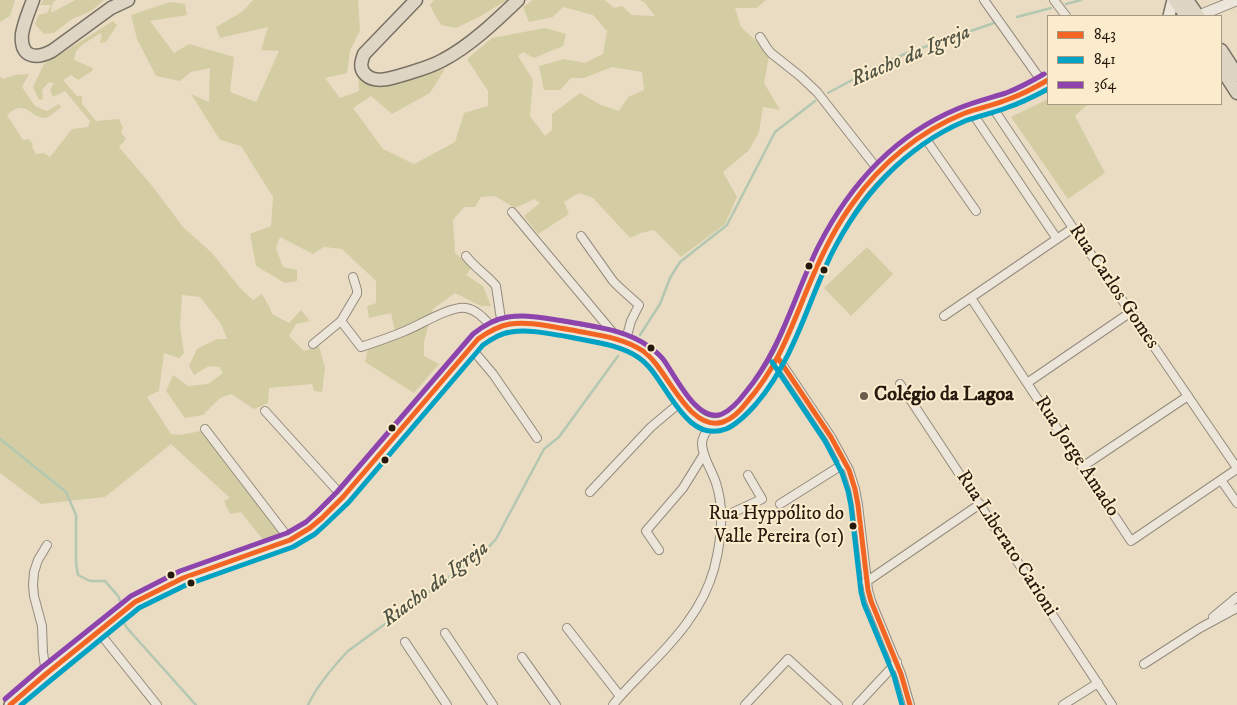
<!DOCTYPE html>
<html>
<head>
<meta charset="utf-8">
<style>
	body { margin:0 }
	#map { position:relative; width:1237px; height:705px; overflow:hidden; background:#e9dcc3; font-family:"IM FELL DW Pica",serif }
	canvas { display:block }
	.legend { position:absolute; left:1047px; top:15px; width:175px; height:90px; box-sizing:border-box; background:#fbecce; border:1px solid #a69881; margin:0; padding:6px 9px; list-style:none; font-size:15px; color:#26190d }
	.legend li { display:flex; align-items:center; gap:10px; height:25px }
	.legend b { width:25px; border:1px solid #a69881 }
</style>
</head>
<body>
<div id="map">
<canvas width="1237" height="705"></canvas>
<ul class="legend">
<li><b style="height:6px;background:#f26522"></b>843</li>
<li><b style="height:6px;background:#02a2c4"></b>841</li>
<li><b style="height:6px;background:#8e44ad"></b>364</li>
</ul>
</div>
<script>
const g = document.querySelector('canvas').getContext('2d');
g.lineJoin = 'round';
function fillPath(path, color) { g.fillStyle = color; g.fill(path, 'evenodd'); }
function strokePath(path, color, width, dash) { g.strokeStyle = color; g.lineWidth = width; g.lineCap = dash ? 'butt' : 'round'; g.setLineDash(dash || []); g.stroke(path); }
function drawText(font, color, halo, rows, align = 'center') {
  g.font = font + ' "IM FELL DW Pica",serif'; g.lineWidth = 4; g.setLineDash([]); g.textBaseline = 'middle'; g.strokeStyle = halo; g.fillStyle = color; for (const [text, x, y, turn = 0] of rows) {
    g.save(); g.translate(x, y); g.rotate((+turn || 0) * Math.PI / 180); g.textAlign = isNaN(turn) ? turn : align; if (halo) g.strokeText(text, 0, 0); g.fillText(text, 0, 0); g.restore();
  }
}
fillPath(new Path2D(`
	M0 0H15L10 16 0 22Z
	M43 0H56L52 4 51 13 75 0H104L91 11 72 19 54 33 44 34 35 24 38 15 47 13 51 5H40Z
	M253 0H358L360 30 350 51 347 73 325 78 340 98 359 91 358 74 369 85H386L445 69 430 93 392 114 371 96 353 108 383 149 414 164 455 142 464 113 488 106V91L467 59 492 38 545 28 566 34 563 46 534 58 523 52 518 56 533 80 530 116 545 136 552 130V114L580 93 601 105 619 111 628 97 644 90 642 72 612 67 584 78H571L560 90H544L539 66 564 59 585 63 603 54 607 31 593 15 563 7 553 17 529 22 523 7 533 0H605L614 8 622 6 632 15 655 16 645 3 640 0H766L757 8H735L741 27 757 42 769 56 764 83 780 110 763 107 759 132 749 150 723 172 737 197 725 224 681 257 654 230 641 233 630 238 593 198 579 193 564 202 569 214 538 234 524 216 540 203 534 199 515 208 495 196 481 197 475 207H464L453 220 455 253 472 267 466 275 483 286 491 306H481L455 293 433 309 424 342V356L439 364 414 393 365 362 370 340 395 331 391 313 369 318 367 306 376 303V281L342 249 324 247 313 254 280 237 276 248 283 267 297 270V281L285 283 256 266 250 234 271 226 273 197 241 146 220 140 191 94 209 102 210 68 191 72 180 81 156 76 137 39 131 15 170 2 185 4 187 15 150 21 174 53 189 44 234 57 230 92 256 102 279 51 261 50 268 27 220 38 216 27 242 12Z
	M434 0H507L479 17 456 28 441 25 435 15 430 5Z
	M113 21 117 25 106 42 100 43 102 34H99L82 45 76 51 74 60 93 68 92 71 78 80 71 75 63 80 77 96H82V104L96 121 119 119 123 128 121 132 126 139 119 147 153 187 183 227 212 253 240 288 253 300 262 294 270 308 272 314 289 323 301 310 310 321 296 324 289 336 304 351 319 346 325 368 322 392 314 391 312 384 269 388 268 403 254 409 231 394 220 398 203 415 185 418 166 391 173 375 188 386 208 384 223 373 219 367 209 366 194 375 189 366 197 349 217 339H227L221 324 200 297 182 295 180 327 184 353 179 358 164 353 159 391 147 397 171 434 180 435 201 431 280 533 264 541 241 512 230 514 224 501 230 498 171 444 105 497 41 504 0 473V76L3 79 15 75 29 74 22 87 35 106 47 111 59 104 61 107C57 110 52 115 48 117 32 123 28 96 7 115L23 140 29 139 33 144 32 147 36 154 44 153 50 157 72 129 88 127 90 121 65 91 53 97 50 90 54 83 49 82 42 90 43 99 39 100 33 87 44 64Z
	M1048 99V104H1088L1075 116 1105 173 1068 199 1011 117Z
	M867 247 893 274 851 316 824 288Z`), '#d4cda3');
strokePath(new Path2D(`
	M1066 4 1081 0
	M1017 17 1051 8
	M828 93 882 64 907 53 994 23
	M640 335 660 304 670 278 680 262 727 225 775 132 815 101
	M0 439 66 492 76 515V563L78 575 90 581H105L118 596 121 603
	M123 621 127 628 196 705
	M308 705C317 685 333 667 348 651L485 551 496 539 544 449 559 437 618 356`), '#b4c7b0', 2.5);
const minor = new Path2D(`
	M984 0 1043 83
	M1054 0 1066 16
	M760 37 767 48 771 53 800 76 817 92 879 171
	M991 105 1073 228 1237 468
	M971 111 1057 239
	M923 135 976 211
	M512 212 619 340
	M581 236 613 281 620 288 639 305 631 321 625 343
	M466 256C475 268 487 275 496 286L502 326
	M353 277 357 290V294L341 321 361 347C376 342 391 337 405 331 420 325 452 305 466 308 478 310 486 321 494 329
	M971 298 1131 541 1237 469
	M944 316 1073 228
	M313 344 341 321
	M471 348 493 374 537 438
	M778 358 831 437 849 470 855 489 858 505 868 590 871 601 901 674 910 705
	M1027 383 1131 312
	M900 384 1112 705
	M265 411 343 497
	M205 429 290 540
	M1082 467 1188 396
	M1221 480 1237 503
	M590 492 651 427 682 401
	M780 504 845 463
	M721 518 762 499 748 475
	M659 550 646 531 683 488 704 454
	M866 582 980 504
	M1213 617 1237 597
	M567 628 620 696
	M98 631 157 705
	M445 633 493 705
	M405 642 447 705
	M522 657 556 705
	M1144 664 1200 628 1237 608
	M46 674 43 652 42 626 34 596 33 585 34 572 38 560 47 545
	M613 705C623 692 635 681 646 669 675 640 703 609 714 569 721 542 725 510 716 483 712 470 702 457 702 443 702 436 708 429 712 424
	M745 705 788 659 838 705
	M857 705 897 662
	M1063 705 1098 683`);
const tertiary = new Path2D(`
	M1198 16 1237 0`);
const secondary = new Path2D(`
	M1169 16 1173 0
	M10 705 46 674 119 615 135 602 150 594 183 578 290 540 310 528 322 518 343 497 478 339C489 331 500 325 513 324 530 322 547 326 564 329 590 334 620 336 643 351 648 355 653 359 657 364 672 382 693 434 723 422 736 416 746 404 755 393 768 377 779 359 787 340 796 320 803 299 812 278 827 244 845 208 870 181 894 154 928 128 961 115 977 108 994 105 1010 99 1023 94 1036 87 1048 80`);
const primary = new Path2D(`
	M33 0C29 11 24 22 22 34 20 57 35 60 52 51L111 8 128 0
	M416 0 364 54C361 62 359 69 366 75 375 83 389 79 399 76 414 71 429 68 443 60 470 46 496 21 518 0
	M1175 0 1186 16
	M1187 0 1198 16
	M1221 50 1237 75
	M1221 68 1237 93`);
strokePath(minor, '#948b7c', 10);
strokePath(tertiary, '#948b7c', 12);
strokePath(secondary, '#797163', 14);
strokePath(primary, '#797163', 15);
strokePath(minor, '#ece5d9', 8);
strokePath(tertiary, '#ece5d9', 10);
strokePath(secondary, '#ece5d9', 11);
strokePath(primary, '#dfd5c4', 12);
strokePath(new Path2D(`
	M778 358 831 437 849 470 855 489 858 505 868 590 871 601 901 674 910 705
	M10 705 46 674 135 602 183 578 290 540 310 528 322 518 343 497 478 339C488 332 498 326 510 324 530 321 551 327 572 330 596 335 622 337 643 351 667 367 688 433 723 422 732 419 741 410 747 402 781 363 792 324 812 278 823 252 836 226 853 203 880 164 920 131 965 113 979 108 995 105 1009 99 1023 94 1036 87 1048 80`), '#f26522', 5);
strokePath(new Path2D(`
	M772 362 825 441 842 473 848 491 851 506 861 592 864 604 894 676 902 705
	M21 705 51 680 139 608 186 585 293 547 315 534 327 523 349 502 483 345C492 339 501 333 511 332 530 329 550 334 569 337 592 342 619 344 639 358 666 376 683 445 726 429 738 424 748 413 756 404 794 359 806 307 831 255 860 197 904 147 965 121 979 116 993 113 1006 108 1021 103 1035 96 1048 89`), '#02a2c4', 5);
strokePath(new Path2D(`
	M5 699 41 668 131 596 180 571 287 533 306 522 317 512 337 492 473 334C483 326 495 319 508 317 529 314 550 319 570 322 596 327 626 330 648 346 654 350 659 354 663 359 675 375 697 424 722 414 731 410 739 401 745 393 781 350 794 296 818 247 849 186 893 136 957 109 973 102 990 98 1006 93 1019 88 1032 81 1044 74`), '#8e44ad', 5);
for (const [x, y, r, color] of [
	[809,266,4.5,"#26190d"],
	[824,270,4.5,"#26190d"],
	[651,348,4.5,"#26190d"],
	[864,396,5,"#6a5d4d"],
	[392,428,4.5,"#26190d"],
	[385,460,4.5,"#26190d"],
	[853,526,4.5,"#26190d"],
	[171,575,4.5,"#26190d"],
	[191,583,4.5,"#26190d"]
]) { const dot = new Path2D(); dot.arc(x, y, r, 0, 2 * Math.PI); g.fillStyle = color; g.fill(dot); strokePath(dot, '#fbecce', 2); }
drawText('19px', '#26190d', '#fbecce', [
	["Rua Hyppólito do",844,515],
	["Valle Pereira (01)",844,538]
], 'right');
drawText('20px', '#26190d', '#fbecce', [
	["Rua Carlos Gomes",1113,287,56],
	["Rua Jorge Amado",1076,457,57],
	["Rua Liberato Carioni",1006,544,57]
]);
drawText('bold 20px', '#26190d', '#fbecce', [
	["Colégio da Lagoa",874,396]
], 'left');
drawText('italic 21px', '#505343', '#fbecce', [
	["Riacho da Igreja",911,57,-23],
	["Riacho da Igreja",436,585,-37]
]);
</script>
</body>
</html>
